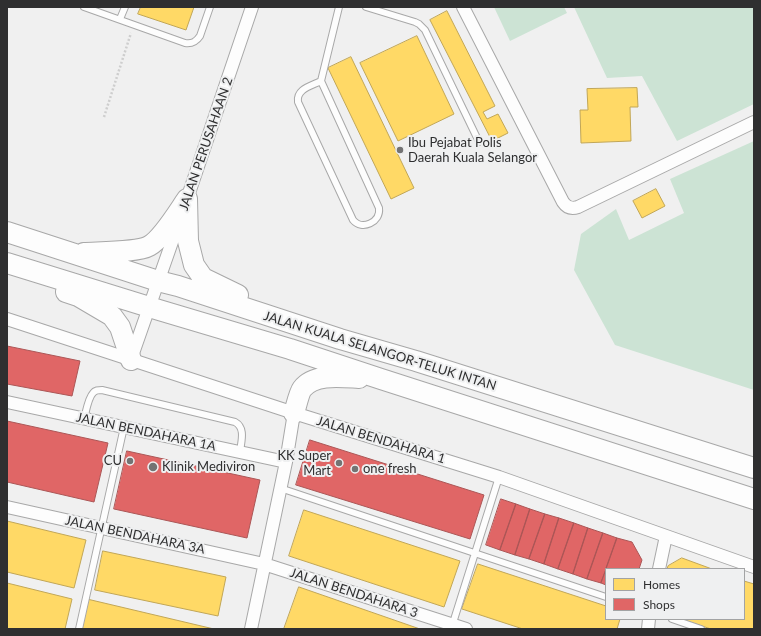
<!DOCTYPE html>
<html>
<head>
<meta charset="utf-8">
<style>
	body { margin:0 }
	#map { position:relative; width:761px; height:636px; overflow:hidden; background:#f0f0f0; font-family:Lato,sans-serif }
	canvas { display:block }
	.frame { position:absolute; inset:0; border:8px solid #2f2f30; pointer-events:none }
	.legend { position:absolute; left:605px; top:568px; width:140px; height:52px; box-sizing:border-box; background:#eff0f1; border:1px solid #a2a3a4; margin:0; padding:5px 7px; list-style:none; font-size:12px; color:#2f2f30 }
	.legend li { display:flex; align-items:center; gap:8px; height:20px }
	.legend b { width:20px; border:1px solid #a2a3a4 }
</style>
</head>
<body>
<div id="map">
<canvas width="761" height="636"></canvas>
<div class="frame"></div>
<ul class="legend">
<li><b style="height:11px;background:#ffd966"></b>Homes</li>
<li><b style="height:11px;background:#e06666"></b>Shops</li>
</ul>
</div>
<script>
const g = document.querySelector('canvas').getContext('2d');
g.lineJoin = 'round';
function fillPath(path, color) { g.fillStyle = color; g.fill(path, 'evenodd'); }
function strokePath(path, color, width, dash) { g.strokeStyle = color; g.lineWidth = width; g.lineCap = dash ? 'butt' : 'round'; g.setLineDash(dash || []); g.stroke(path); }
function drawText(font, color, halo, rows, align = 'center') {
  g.font = font + ' Lato,sans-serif'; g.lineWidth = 4; g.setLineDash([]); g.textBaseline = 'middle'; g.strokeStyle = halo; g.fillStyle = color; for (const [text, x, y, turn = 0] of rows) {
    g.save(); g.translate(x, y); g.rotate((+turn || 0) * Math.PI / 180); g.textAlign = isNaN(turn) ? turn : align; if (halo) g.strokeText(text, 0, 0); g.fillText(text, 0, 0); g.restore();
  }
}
fillPath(new Path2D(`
	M494 7H564L567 13 510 41Z
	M574 7H754V104L677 141 642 76 607 78Z
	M754 141V390L615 345 574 270 581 234 616 209 629 240 684 213 670 179Z`), '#cce3d4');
const homes = new Path2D(`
	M141 7H194L186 30 138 14Z
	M447 11 495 106 483 112 487 119 498 114 508 133 492 141 430 20Z
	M417 36 454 114 398 141 360 63Z
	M351 57 414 188 391 199 328 68Z
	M637 88 638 107H630L631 141 581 143 580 110H588L587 89Z
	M656 189 665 206 642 218 633 201Z
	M304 510 460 561 444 607 289 556Z
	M7 521 86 540 74 588 7 572Z
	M103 551 226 577 218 616 95 590Z
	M682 558 712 569H667L668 566Z
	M478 564 606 606V619H620L617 629H523L462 609Z
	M744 581 754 584V629H711L681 619H744Z
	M7 583 72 599 65 629H7Z
	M299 587 420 629H284Z
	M87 599 214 629H80Z`);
fillPath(homes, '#ffd966');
strokePath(homes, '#c1a656', 1);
const shops = new Path2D(`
	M7 346 80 361 72 396 7 384Z
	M7 421 108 443 94 502 7 482Z
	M310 440 484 495 470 539 296 485Z
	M127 451 260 480 247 538 114 509Z
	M501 499 516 504 500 550 486 545Z
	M516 504 530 509 515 555 500 550Z
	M530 509 545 514 529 559 515 555Z
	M545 514 559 518 544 564 529 559Z
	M559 518 574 523 558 569 544 564Z
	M574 523 588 528 573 574 558 569Z
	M588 528 603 533 587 579 573 574Z
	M603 533 617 538 601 583 587 579Z
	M617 538 632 542 642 560 639 569H606Z
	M606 570V585L601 583Z`);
fillPath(shops, '#e06666');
strokePath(shops, '#ab5656', 1);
const service = new Path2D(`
	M84 7 185 43C192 44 196 42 200 36L210 7
	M366 7 415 22 419 24 425 30 479 142
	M120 19 125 7
	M321 81C311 86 296 89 298 102L353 220C362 231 381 222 379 208L321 81 339 7
	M84 419C86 412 88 398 93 393 95 390 98 390 102 390L235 422C246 428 241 442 240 452
	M280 488 606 597
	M672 619 701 629
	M452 626 499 477
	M79 629 124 427`);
const minor = new Path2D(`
	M463 7 563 202C567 208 572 209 578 207L754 122
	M7 319 294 413 499 477 754 567
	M131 359 187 199 252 7
	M7 402 286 462
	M7 507 264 564 466 629
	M659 569 666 536
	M251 629 286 462 294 413
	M648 629 649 619`);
const trunk = new Path2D(`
	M187 199 188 241 194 265 203 278 238 295
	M7 232 158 281 178 286 340 339 416 361 754 468
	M84 253C98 252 139 252 149 246 162 239 178 212 187 199
	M7 263 159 310 290 349 381 379 754 499
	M66 292 78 296 112 316 120 327 131 360
	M294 413C296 407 299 393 302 389 314 373 342 377 359 378`);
strokePath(service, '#a8a8a8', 8);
strokePath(minor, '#a8a8a8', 14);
strokePath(trunk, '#a8a8a8', 22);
strokePath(new Path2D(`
	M104 117 131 33`), '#cecece', 2.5, [2, 2]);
strokePath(service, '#fdfdfd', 6);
strokePath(minor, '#fdfdfd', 12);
strokePath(trunk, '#fdfdfd', 20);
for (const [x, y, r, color] of [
	[400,150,4,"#737373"],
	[130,461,4,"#737373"],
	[339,463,4,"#737373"],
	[153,467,5,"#737373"],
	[355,469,4,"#737373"]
]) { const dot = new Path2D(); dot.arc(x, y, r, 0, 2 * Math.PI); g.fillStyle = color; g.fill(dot); strokePath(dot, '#eff0f1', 1.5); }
drawText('13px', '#2f2f30', '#eff0f1', [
	["Ibu Pejabat Polis",408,143],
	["Daerah Kuala Selangor",408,158],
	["KK Super",331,456,"right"],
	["Mart",331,471,"right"],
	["CU",122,461,"right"],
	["Klinik Mediviron",162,467],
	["one fresh",363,469]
], 'left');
drawText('13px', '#2f2f30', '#eff0f1', [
	["JALAN PERUSAHAAN 2",206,144,-71],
	["JALAN KUALA SELANGOR-TELUK INTAN",380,351,17],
	["JALAN BENDAHARA 1A",146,432,12],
	["JALAN BENDAHARA 1",381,440,17],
	["JALAN BENDAHARA 3A",135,535,12],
	["JALAN BENDAHARA 3",354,593,18]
]);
</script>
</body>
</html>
